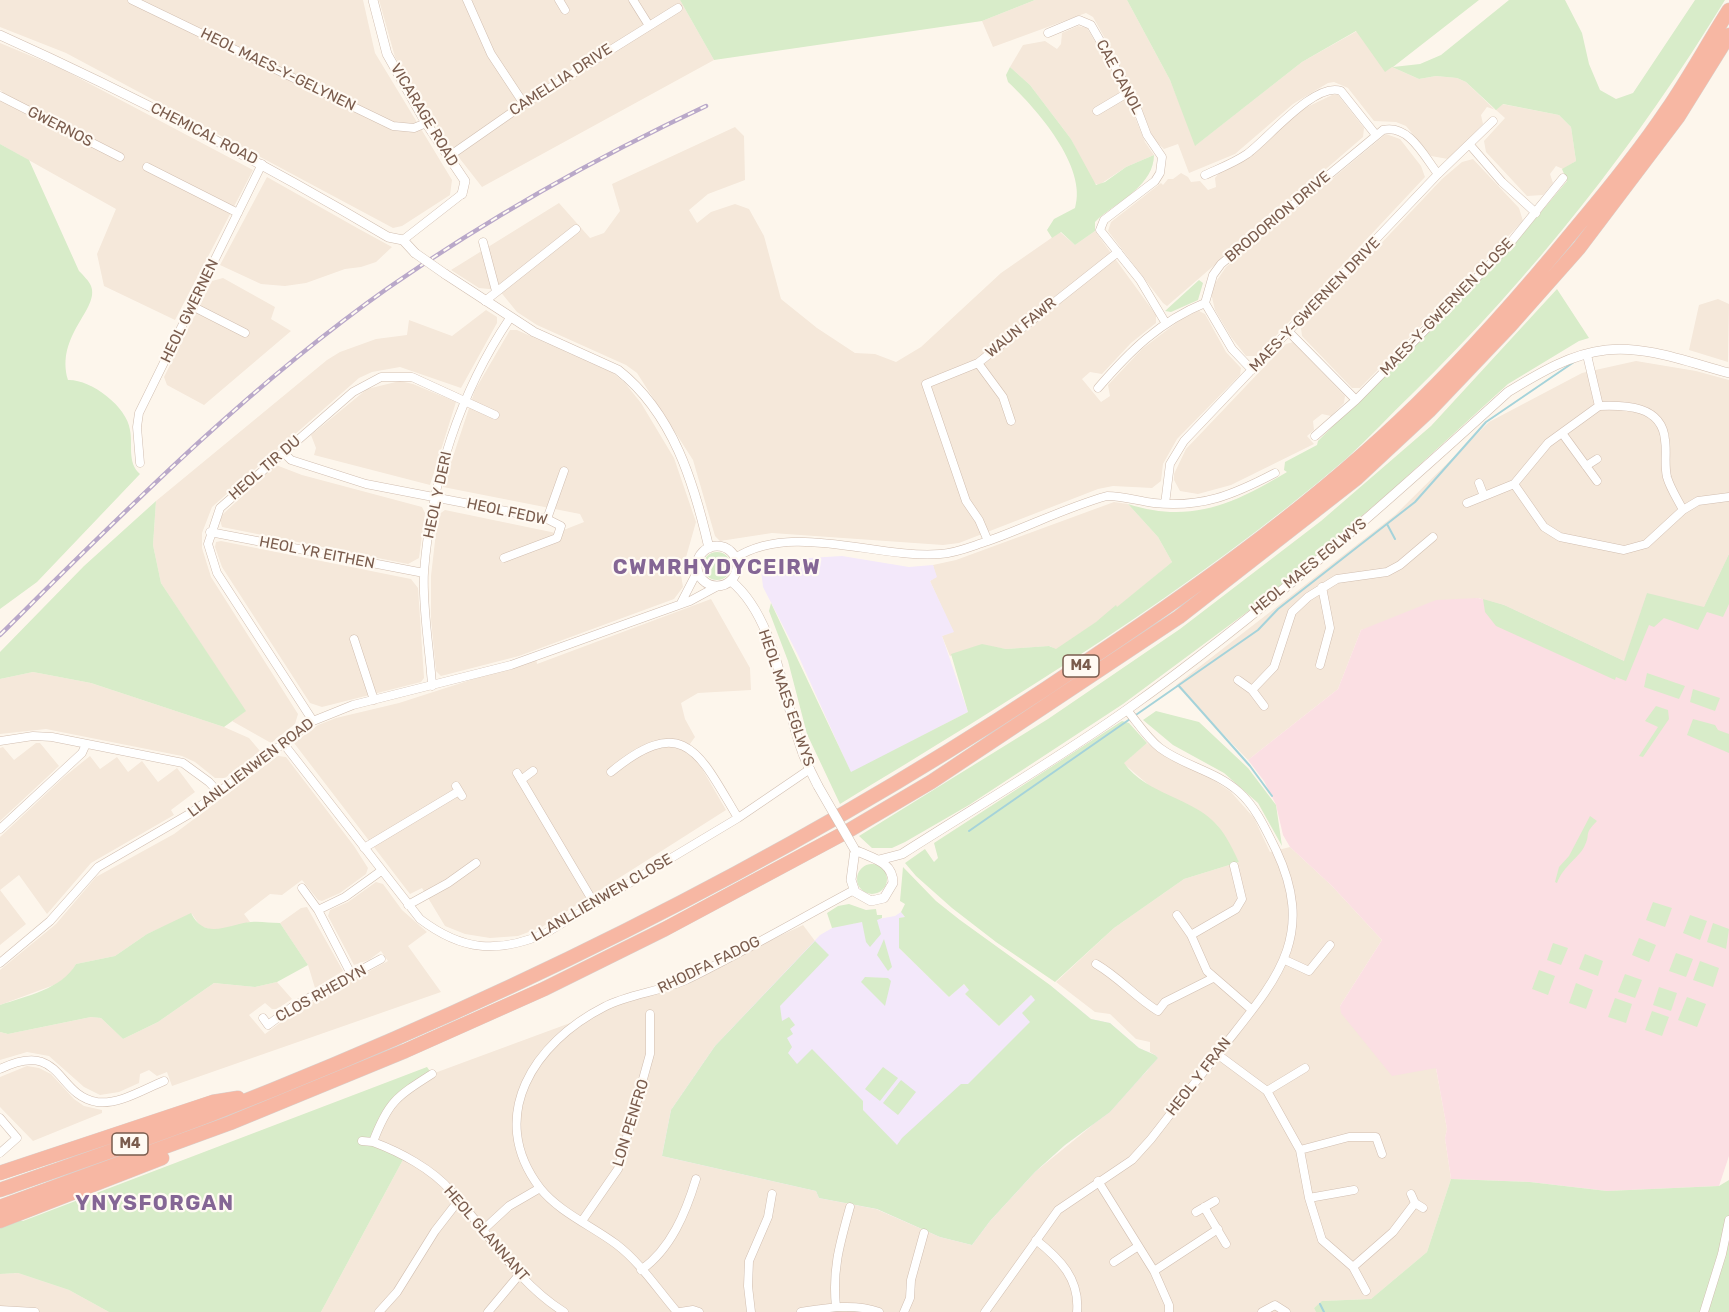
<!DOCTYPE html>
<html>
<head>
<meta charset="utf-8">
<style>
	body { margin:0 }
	canvas { display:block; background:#fdf6ec }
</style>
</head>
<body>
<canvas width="1729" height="1312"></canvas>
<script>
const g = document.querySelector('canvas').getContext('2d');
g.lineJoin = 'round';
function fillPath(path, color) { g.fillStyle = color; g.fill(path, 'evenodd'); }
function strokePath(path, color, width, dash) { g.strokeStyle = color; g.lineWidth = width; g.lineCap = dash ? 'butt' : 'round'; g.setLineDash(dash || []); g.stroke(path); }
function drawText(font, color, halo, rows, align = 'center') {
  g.font = font + ' Rubik,sans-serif'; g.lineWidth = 4.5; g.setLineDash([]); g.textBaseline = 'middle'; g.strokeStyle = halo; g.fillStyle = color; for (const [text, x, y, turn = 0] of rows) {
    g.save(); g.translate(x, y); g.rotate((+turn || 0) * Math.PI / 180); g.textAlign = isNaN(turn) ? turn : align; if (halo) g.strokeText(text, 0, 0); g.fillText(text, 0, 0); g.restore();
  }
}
fillPath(new Path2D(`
	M0 0H363L375 53 452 180 450 195 402 226 393 228 66 53 0 27Z
	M379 0H680L714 60 482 187 446 141 395 57Z
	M1035 0H1127L1170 80 1196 145 1302 62 1357 31 1392 67 1419 79 1436 76 1457 78 1466 82 1495 110 1502 104 1559 115 1571 127 1576 161 1563 169 1556 166 1550 174 1553 183 1543 195 1527 196 1486 152 1484 141 1505 118 1496 110 1487 107 1481 115 1483 124 1448 159 1431 156 1406 126 1396 122 1374 121 1348 88 1334 82 1328 83 1293 104 1235 154 1189 173 1178 144 1164 149 1154 140 1134 91 1093 17 1086 13 993 47 982 21Z
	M1078 26 1087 28 1123 88 1145 142 1154 155 1126 167 1099 185 1093 183 1071 139 1030 85 1010 67 1023 45 1045 41 1057 49 1061 44 1062 33Z
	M0 43 60 68 253 170 175 320 104 286 97 254 116 209 0 144V99L3 92 0 90Z
	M1332 95H1338L1364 128 1363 137 1167 306 1163 303 1108 231 1111 222 1161 183 1163 185 1168 179H1173L1181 173 1188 177 1191 182 1200 181 1208 190 1216 187 1215 178 1219 173 1301 110Z
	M735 127 744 136 745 180 708 194 689 210 697 223 711 212 735 204 749 209 764 236 781 299 817 328 855 353 875 354 896 362 921 347 1001 273 1060 232 1075 245 1095 231 1156 315V323L1131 343 1102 374 1090 372 1082 379 1101 402 1110 396 1108 385 1142 349 1184 317 1199 311 1205 314 1226 352 1241 368 1240 375 1177 439 1163 464 1161 481 1152 488 1113 486 1098 489 959 543 943 545 772 533 720 541 715 536 693 460 637 373 626 365 537 325 517 312 499 290 479 288 451 270 559 203 590 238 604 233 620 211 612 184Z
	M1386 134 1400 139 1421 166 1425 177 1257 356H1246L1231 337 1215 310 1211 293 1213 286 1226 267Z
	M1473 159 1519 208 1523 221 1360 388H1352L1302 336 1301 328 1442 179 1462 162Z
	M267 177 359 229 392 247 376 262 361 267 345 269 306 283 285 286 261 284 220 265Z
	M223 278 275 307 271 319 291 331 204 405 167 385 164 377 212 281Z
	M1718 299 1729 304 1728 362 1689 350 1699 305Z
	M486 310 497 317V323L461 388 400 367 372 372 359 378 212 507 202 533V548L211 577 298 714 295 724 271 743 232 721 245 711 161 583 153 545 156 501 327 360 340 352 376 339 407 335 409 320 452 336Z
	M510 330H517L613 373 625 383 641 403 674 458 696 522 681 575 683 587 674 599 519 656 441 676 436 671 431 619V576L438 515 445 510 556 533 584 522 580 514 443 487 475 390Z
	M1293 342 1345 396 1344 403 1331 416 1322 414 1313 421 1314 430 1307 436 1314 444 1231 485 1198 494 1180 491 1174 480V474L1186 449 1286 344Z
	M1636 361 1696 371 1729 380V554L1704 607 1624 661 1504 605 1478 598 1361 630 1338 689 1248 760 1176 685 1395 515 1489 422 1582 373Z
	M400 381 413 384 456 402 430 485 314 455 316 448 311 435 367 389Z
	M276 465 302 475 422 507 425 513 419 558 408 564 222 527 220 520 223 514Z
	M1114 502 1128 504 1158 537 1172 562 1117 608 1056 650 1050 646 1006 649 982 645 950 656 942 636 953 632 930 581 936 577 933 565 956 560Z
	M221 541 411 579 418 588 424 678 421 682 322 707 310 703 222 567 215 547 216 542Z
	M711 599 750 668 751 690 698 693 681 703 685 719 695 737 687 748 697 760 726 810 542 927 518 936 490 938 465 934 445 926 422 888 410 894 294 743 318 725 336 718 399 703 536 659 537 664Z
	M33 672 91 683 224 727 249 738 260 751 225 778H215L195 762 182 756 46 729 0 734V679Z
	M36 743H40L59 766 0 821V748L3 747 14 760Z
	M1147 743 1169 759 1209 777 1231 792 1254 818 1270 852 1290 847 1332 886 1382 940 1340 1006 1436 1068 1447 1129 1445 1138 1451 1179 1427 1252 1371 1299 1323 1301 1314 1308 1316 1312H321L405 1156 373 1142 384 1113 432 1074 589 1016 621 1000 684 981 803 925 815 941 715 1046 671 1110 662 1156 816 1191 819 1198 876 1209 940 1237 972 1245 990 1221 1035 1172 1089 1128 1147 1071 1155 1059V1055L1150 1052V1042L1136 1039 1110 1014 1095 1012 1056 982 1114 928 1184 879 1239 862 1217 825 1196 809 1152 788 1123 763Z
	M90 756 100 769 117 757 128 772 142 761 158 782 177 768 195 792 171 810 174 815 91 863 47 914 19 875 0 890 26 924 0 945V837L64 777Z
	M278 756 286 757 354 846 368 868 366 874 340 893 322 901 318 900 302 880 282 895 270 894 244 914 250 922 216 931 200 926 192 914 147 934 115 956 76 964 69 976 54 985 0 1005V970L56 924 96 877 174 834Z
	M376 882 383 884 402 910 427 932 408 946 441 992 172 1086 167 1072 157 1076 149 1070 140 1074 139 1083 119 1092 100 1095 84 1087 49 1056 27 1052 0 1060V1032L8 1034 91 1017 101 1018 123 1039 158 1022 214 983 255 987 277 982 292 999 277 1009H272L265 1003 249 1015 265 1034 296 1011 388 961 381 951 369 960 354 965 328 916 330 910 348 902Z
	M307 907 343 971 315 988 308 965 280 923 301 908Z
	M27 1066 39 1068 51 1074 74 1099 84 1106 102 1110V1113L33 1141 0 1107V1077Z
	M18 1273 69 1290 109 1312H0V1274Z`), '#f5e8da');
fillPath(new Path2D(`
	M842 556 909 567 933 565 937 577 930 581 954 632 942 636 968 712 851 773 798 655 763 587 760 561Z
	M901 912 905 917 900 918 899 948 949 997 963 984 970 990 965 994 999 1026 1031 995 1035 999 1050 985 1091 1019 1110 1023 1139 1048 1155 1055 1158 1058 1110 1112 1065 1145 1035 1172 990 1221 972 1245 940 1237 877 1209 819 1198 816 1191 662 1156 671 1110 715 1046 820 935 834 927 895 916Z`), '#f3e8fa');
fillPath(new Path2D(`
	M1729 554V1156L1719 1186 1607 1191 1530 1182 1451 1179 1445 1138 1447 1129 1436 1068 1392 1076 1341 1013 1340 1006 1382 940 1332 886 1290 847 1283 835 1276 805 1264 781 1248 760 1338 689 1361 630 1436 600 1478 598 1504 605 1624 661 1647 593 1704 607Z`), '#fbdfe3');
fillPath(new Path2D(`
	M680 0H1035L982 21 714 60Z
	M1127 0H1479L1393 67 1420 64 1441 55 1509 0H1565L1582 33 1589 64 1600 90 1616 99 1633 93 1695 0H1725C1637 144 1533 276 1412 394 1390 415 1369 438 1347 458 1192 591 1014 698 840 804L807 734 788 661 769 611 771 603 851 772 968 712 951 654 982 644 1006 649 1049 646 1056 649 1096 622 1116 605 1117 607 1172 562 1158 537 1128 504C1190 524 1234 504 1287 472L1284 470 1285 462 1317 445 1318 441 1514 244 1567 181 1562 169 1576 161 1571 127 1559 115 1503 104 1496 110 1466 82 1457 78 1436 76 1419 79 1392 67 1385 72 1356 31 1302 62 1195 146 1170 80Z
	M1010 67 1030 85 1071 139 1096 185 1105 182 1126 167 1154 155C1154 184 1120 201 1099 218L1095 222V231L1075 245 1061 232 1052 238 1047 230 1054 219 1075 208C1088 167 1036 108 1008 82L1006 75Z
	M0 144 29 160 79 271C83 275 89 281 91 286 100 309 55 335 68 380 90 379 127 406 130 430 133 444 127 463 140 474L37 582 0 609Z
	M1199 280 1203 283 1198 300 1171 312 1165 311Z
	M1557 289 1589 338 1579 341 1508 384 1392 490 1270 595 1123 704 969 805 905 842 892 848H872L859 836 1048 719 1180 629 1321 521 1431 426Z
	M156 501 153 545 161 583 246 711 224 727 91 683 33 672 0 679V652L84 566Z
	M703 566a14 14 0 1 1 28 0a14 14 0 1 1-28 0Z
	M1729 554V604L1723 617 1707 612 1698 630 1664 618 1654 627 1649 625 1626 681 1616 677 1615 680 1496 626 1485 612 1483 599 1504 605 1624 661 1647 593 1704 607Z
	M1647 673 1685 686 1679 699 1644 687Z
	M1693 689 1720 698 1715 711 1690 702Z
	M1656 706 1668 710 1669 719 1643 757 1639 756 1658 727 1645 721Z
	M1156 711 1199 722 1248 768 1276 805 1282 846 1258 803 1224 773 1173 745 1143 720Z
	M1693 719 1715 725 1718 730 1729 734V753L1687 735Z
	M1122 721 1129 723 1147 743 1124 763C1147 795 1192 797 1217 825 1227 836 1233 850 1239 862L1184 879 1114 928 1055 982 996 942 952 908 916 876 905 863 925 849 934 862 938 858 934 843Z
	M1590 816 1597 821C1583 835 1591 833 1585 845 1581 856 1563 866 1557 883L1555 882 1559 867 1569 856Z
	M857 879a15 15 0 1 1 30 0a15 15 0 1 1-30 0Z
	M903 867 936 901 960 920 1050 985 1091 1019 1110 1023 1139 1048 1155 1055 1158 1058 1110 1112 1065 1145 1035 1172 990 1221 972 1245 940 1237 877 1209 819 1198 816 1191 662 1156 671 1110 715 1046 815 941 829 955 780 1006 782 1021 789 1017 795 1025 790 1029 793 1034 787 1038 792 1047 788 1053 797 1064 812 1049 863 1101V1110L897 1145 902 1138 961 1084H968L1030 1022 1022 1013 1035 1000 1031 995 999 1026 965 994 969 990 964 984 949 997 899 948V918L905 917 901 912 905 904 900 901Z
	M1653 902 1672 908 1665 927 1646 920Z
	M849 904 866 910 876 909 877 915H882V918L877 920 881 934 870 947 866 942 862 922 832 928 827 913 838 906Z
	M191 913C205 941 228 924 251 922 260 921 270 923 280 923L308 965 277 982 255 987 214 983 158 1022 123 1039 101 1018 91 1017 8 1034 0 1032V1005C26 996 62 989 76 964L115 956 147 934Z
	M1690 915 1707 921 1700 940 1683 933Z
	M1713 923 1729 929 1726 949 1707 942Z
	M1639 938 1656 945 1649 962 1632 955Z
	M884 939 892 967 888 971 877 955Z
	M1553 943 1568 948 1561 965 1547 960Z
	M1676 953 1693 959 1686 977 1669 971Z
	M1585 954 1603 961 1598 976 1579 969Z
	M1700 961 1719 968 1713 987 1693 980Z
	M1539 970 1555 976 1548 995 1532 989Z
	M1625 974 1642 980 1635 998 1618 992Z
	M865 977 888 978 891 981 885 1006 861 982Z
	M1576 983 1593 990 1586 1009 1569 1003Z
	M1659 987 1677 993 1671 1011 1653 1005Z
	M1687 997 1706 1004 1697 1027 1678 1020Z
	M1615 998 1632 1004 1626 1023 1608 1017Z
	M1652 1011 1669 1017 1662 1036 1645 1030Z
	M427 1067 432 1074 400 1094 373 1142 405 1156 321 1312H109L69 1290 18 1273 0 1274V1226L15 1220 23 1221Z
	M883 1067 898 1078 880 1101 865 1089Z
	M901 1080 916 1092 898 1115 883 1103Z
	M1451 1179 1530 1182 1607 1191 1719 1186 1729 1180V1312H1316L1314 1308 1322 1301 1371 1299 1427 1252Z`), '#d8ecc9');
strokePath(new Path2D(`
	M1387 524 1395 539
	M1179 686 1250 766 1272 796
	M969 831 1258 630 1278 609 1415 502 1486 422 1574 362
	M1320 1304 1324 1312`), '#a5d3da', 2);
const minor = new Path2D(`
	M132 0 393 126 414 128 426 123
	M467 0 491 54 524 104
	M559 0 565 10
	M633 0 648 24
	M1048 33 1079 20 1091 25 1133 98 1147 135 1162 157 1160 173 1155 181 1104 220 1100 230 1140 280 1165 322
	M0 96 120 157
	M1097 111 1129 92
	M1470 145 1502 182 1536 213
	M448 157 524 104 678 8
	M147 167 238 213
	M1205 175C1218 169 1234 163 1247 154 1267 140 1315 81 1341 91L1376 135
	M403 240 462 194
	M483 242 496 291
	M485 301 576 229
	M192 306 245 333
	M1289 332 1356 400
	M1587 355 1599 406
	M978 363 926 384 966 501 979 520 988 541
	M1252 370 1232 349 1205 303 1213 275 1221 264 1383 130C1409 124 1424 156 1438 174
	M1098 388C1129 352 1160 321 1205 303
	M1011 421 1003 397 978 363 1118 252
	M1562 433 1597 481
	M1315 436 1356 400 1507 247 1563 178
	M283 452 291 460 366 484 547 519 561 526 557 538 504 558
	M140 463 137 427 139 413 262 164
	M1586 466 1597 459
	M1479 483 1484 496
	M1514 484 1544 527 1560 537 1624 550 1646 544 1683 510C1678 500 1670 488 1667 477 1664 464 1667 452 1665 440 1662 405 1625 405 1599 406
	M1467 503 1514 484 1548 443 1599 406
	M1165 504 1170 464 1184 441 1438 174 1493 121
	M1683 510 1698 501 1729 497
	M547 519 564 471
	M210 532 424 573
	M735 558C792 521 876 559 940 554 957 553 972 546 988 541 1028 527 1067 507 1107 496 1124 496 1138 501 1154 503 1202 508 1233 495 1275 473
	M681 603 697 572
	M354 639 374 700
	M1320 665 1330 628 1322 587
	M1238 680 1252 690 1264 706
	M432 686C430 650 422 607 424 572 431 481 460 392 510 318
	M1252 690 1274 667 1292 612 1308 597 1337 579 1387 572 1400 565 1433 537
	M313 721 217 573 208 544 220 508 353 392 381 377H412L495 415
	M0 741 33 736 52 737 183 763 209 782 219 793
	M283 743 420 919C462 951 498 954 546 933L738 818 810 769
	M611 772C685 711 700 755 738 818
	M517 773 594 903
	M521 780 533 771
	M456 786 462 796
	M0 829 82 753 86 744
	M364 848 459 791
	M302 888 318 910 352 976
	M408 905 448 883 476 863
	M318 910 345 897 381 871
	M1177 915 1191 935 1207 971 1252 1010
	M1191 935 1236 909 1242 899 1234 866
	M1285 960 1309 971 1330 945
	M0 963 50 921 98 867 191 813 313 721 353 705 511 665 690 601 716 587
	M1096 964C1120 978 1135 997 1158 1011L1165 1002 1213 978
	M263 1018 268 1025 292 1007 381 959
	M1217 1054 1267 1091 1300 1150 1309 1198 1322 1240 1353 1267 1366 1291
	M0 1069C63 1039 55 1095 97 1102 119 1105 144 1089 164 1081
	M432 1074C396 1097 388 1102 373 1142 400 1152 432 1169 451 1191 488 1232 516 1282 564 1312
	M1267 1091 1305 1068
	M0 1118 17 1138 0 1153
	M362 1141 373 1142
	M1300 1150 1349 1137H1376L1382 1154
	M1098 1181 1154 1271 1169 1305V1312
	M1411 1194 1415 1203 1423 1208
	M1309 1198 1354 1190
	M1204 1207 1226 1244
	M1196 1212 1215 1201
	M582 1221 618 1169 650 1054V1014
	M483 1230 509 1206 540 1188
	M1036 1240C1060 1259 1080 1279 1077 1312
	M1114 1262 1137 1247
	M1353 1267 1393 1232 1415 1203
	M641 1270C671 1249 686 1212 696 1179
	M1154 1271 1218 1229
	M836 1307C832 1269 840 1243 850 1207
	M0 1310 35 1312
	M379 1312 397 1292 435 1231 459 1200
	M488 1312 519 1275
	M677 1312C658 1290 640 1262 616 1244 592 1226 559 1212 540 1188 485 1116 535 1042 604 1007 629 994 659 992 686 980 743 952 798 920 854 890
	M680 1312 693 1310 699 1312
	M751 1312 748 1286 749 1261 768 1217 772 1194
	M801 1312C826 1308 854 1303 879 1312
	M904 1312 910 1298 911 1280 924 1233
	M985 1312 1058 1210 1132 1160 1151 1139C1175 1108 1199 1077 1224 1046 1276 980 1317 937 1276 850 1266 830 1256 807 1239 792 1216 771 1184 766 1160 748 1147 738 1137 722 1127 710
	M1262 1312 1275 1305 1286 1312
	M1704 1312 1722 1254 1729 1220`);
const tertiary = new Path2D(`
	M373 0 387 54 426 123 465 181 462 194
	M0 35C133 95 262 162 388 237L403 240 415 253
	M445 274 534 332 618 370C673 413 694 483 709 548
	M697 566a20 20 0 1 1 40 0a20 20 0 1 1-40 0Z
	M731 581C775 617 783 697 801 748 805 761 812 774 818 786
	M855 850C871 858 893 861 893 883L884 898 871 901 855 892 851 880Z
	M879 860 902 854C977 806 1055 761 1128 709 1263 613 1386 503 1508 392 1538 374 1570 354 1606 350 1646 345 1691 363 1729 373`);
const motorway = new Path2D(`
	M0 1173 213 1102 238 1098
	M0 1190C71 1165 142 1141 212 1114 522 993 821 843 1096 655 1208 580 1320 499 1417 404 1473 349 1525 290 1575 229 1607 191 1639 152 1667 110 1689 78 1708 43 1729 10
	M0 1207 230 1123 405 1051 544 989 665 929 848 831 931 782 1179 617 1357 478 1429 411 1509 327 1579 248 1678 117 1729 35
	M0 1221 162 1158`);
strokePath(minor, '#d1beb0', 9);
strokePath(tertiary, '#d1beb0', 10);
strokePath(motorway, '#dad1cd', 15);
strokePath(minor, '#fff', 8);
strokePath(tertiary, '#fff', 9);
strokePath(motorway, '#f7b7a3', 14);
const rail = new Path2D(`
	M0 635C123 513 246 388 388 288 489 218 595 158 706 106`);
strokePath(rail, '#b9a8c9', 4.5);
strokePath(rail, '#fffaf3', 2, [7]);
const tertiaryBridge = new Path2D(`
	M415 253 445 274
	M818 786 855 850`);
strokePath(tertiaryBridge, '#d1beb0', 10, []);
strokePath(tertiaryBridge, '#fff', 9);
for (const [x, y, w] of [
	[1081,666,36],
	[130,1144,36]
]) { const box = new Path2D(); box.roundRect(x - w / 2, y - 11, w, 22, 4.5); g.fillStyle = '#fffaf3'; g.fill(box); strokePath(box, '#7a5c4d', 1.5); }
drawText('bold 14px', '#7a5c4d', null, [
	["M4",1081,666],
	["M4",130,1144]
]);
drawText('15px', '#7a5c4d', '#fffaf3', [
	["HEOL MAES-Y-GELYNEN",278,70,26],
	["CAE CANOL",1119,77,62],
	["CAMELLIA DRIVE",561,80,-33],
	["VICARAGE ROAD",424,115,59],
	["GWERNOS",60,127,27],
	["CHEMICAL ROAD",204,134,27],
	["BRODORION DRIVE",1278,217,-40],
	["MAES-Y-GWERNEN DRIVE",1315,305,-46],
	["MAES-Y-GWERNEN CLOSE",1447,307,-46],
	["HEOL GWERNEN",190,311,-64],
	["WAUN FAWR",1021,328,-39],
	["HEOL TIR DU",265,468,-41],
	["HEOL Y DERI",438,495,-78],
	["HEOL FEDW",507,512,12],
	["HEOL YR EITHEN",317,553,11],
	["HEOL MAES EGLWYS",1309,567,-39],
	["HEOL MAES EGLWYS",786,698,71],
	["LLANLLIENWEN ROAD",251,768,-37],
	["LLANLLIENWEN CLOSE",602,898,-30],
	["RHODFA FADOG",709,965,-26],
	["CLOS RHEDYN",321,994,-29],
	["HEOL Y FRAN",1199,1077,-52],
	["LON PENFRO",631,1123,-73],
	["HEOL GLANNANT",486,1234,49]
]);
g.letterSpacing = '1.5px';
drawText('bold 21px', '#846695', '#fffaf3', [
	["CWMRHYDYCEIRW",717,568],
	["YNYSFORGAN",155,1204]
]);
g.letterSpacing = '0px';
</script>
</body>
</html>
